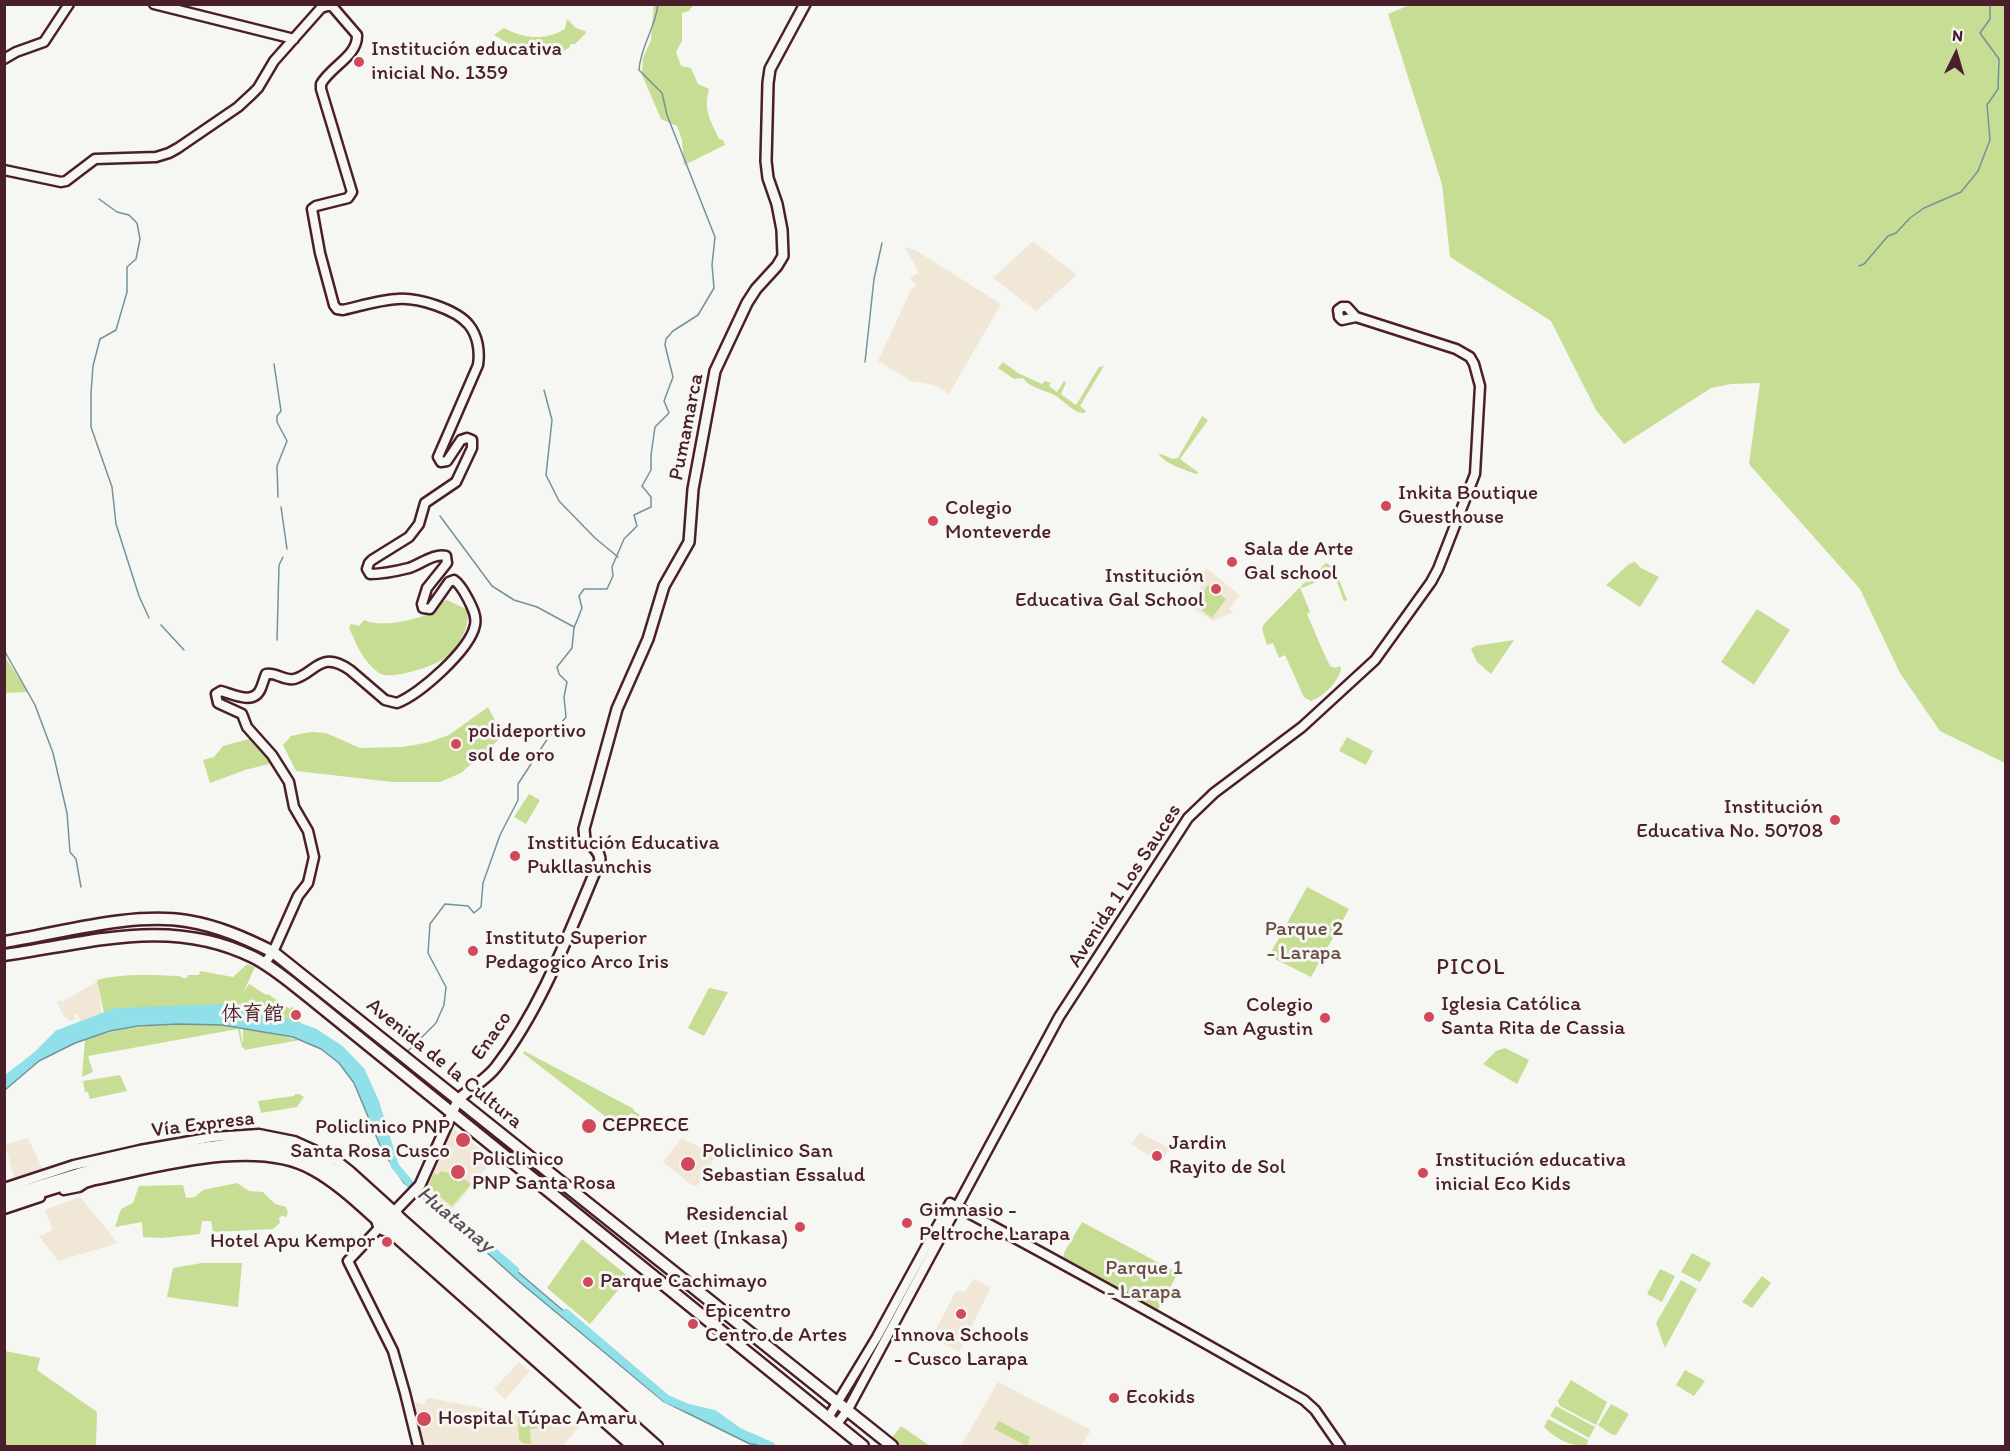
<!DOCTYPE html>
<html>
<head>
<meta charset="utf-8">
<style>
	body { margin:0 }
	#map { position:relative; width:2010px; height:1451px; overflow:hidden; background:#f6f6f2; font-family:Itim,sans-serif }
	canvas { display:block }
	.frame { position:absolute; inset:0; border:6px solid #4a1f2b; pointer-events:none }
	.north { position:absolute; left:1926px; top:24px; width:60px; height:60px; -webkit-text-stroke:4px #f6f6f2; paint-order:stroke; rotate:5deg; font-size:16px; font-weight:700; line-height:24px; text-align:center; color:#4a1f2b }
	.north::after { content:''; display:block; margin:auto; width:21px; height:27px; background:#4a1f2b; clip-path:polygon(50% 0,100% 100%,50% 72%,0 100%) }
</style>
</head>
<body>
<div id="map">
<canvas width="2010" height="1451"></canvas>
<div class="frame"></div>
<div class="north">N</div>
</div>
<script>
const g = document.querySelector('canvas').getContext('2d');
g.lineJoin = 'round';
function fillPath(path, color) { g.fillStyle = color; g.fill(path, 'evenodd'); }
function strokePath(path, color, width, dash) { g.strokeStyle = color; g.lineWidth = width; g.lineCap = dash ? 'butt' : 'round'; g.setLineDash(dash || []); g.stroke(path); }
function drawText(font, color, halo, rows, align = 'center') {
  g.font = font + ' Itim,"LXGW WenKai TC",sans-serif'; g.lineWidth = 6; g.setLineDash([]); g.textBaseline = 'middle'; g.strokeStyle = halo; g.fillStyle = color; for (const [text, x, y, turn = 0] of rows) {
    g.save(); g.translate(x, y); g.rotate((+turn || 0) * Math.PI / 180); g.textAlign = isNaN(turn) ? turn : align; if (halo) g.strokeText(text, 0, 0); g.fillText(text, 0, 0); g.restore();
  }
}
fillPath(new Path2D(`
	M1033 241 1077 275 1036 311 993 278Z
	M905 247 915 250 1001 304 949 394 934 385 911 381 878 361 911 290 917 285 910 278 919 273Z
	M1206 568 1240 595 1229 609 1233 612 1213 621 1195 609 1201 583V576Z
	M98 981 102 1015 81 1023 77 1014 74 1015 75 1019 69 1021 67 1017H64L57 1002 60 1000 62 1002Z
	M452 1127 493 1160 452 1210 425 1187Z
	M1140 1133 1169 1148 1161 1164 1131 1144Z
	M28 1138 43 1170 15 1179 5 1145Z
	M682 1138 716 1156 698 1185 693 1186 663 1162Z
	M80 1197 118 1243 58 1261 39 1236 53 1230 45 1210Z
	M974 1279 991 1287 959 1352 932 1337 956 1291 965 1292Z
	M519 1362 530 1371 505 1399 494 1389Z
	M998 1382 1091 1430 1081 1446H961Z
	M429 1398 577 1426 578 1428 563 1446H422L410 1400 421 1404H425V1400Z`), '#f1e7d6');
fillPath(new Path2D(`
	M654 4 693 5 689 11 682 13V41L676 52 681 66 691 68 698 84 709 89C703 111 711 121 719 139L723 140 725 145 684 165 682 140 677 126 661 119 642 75 643 58 651 40Z
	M1412 4 2005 5V763L1940 731 1900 673 1860 589 1749 464 1760 383 1731 384 1711 388 1624 444 1596 410 1551 321 1450 257 1442 184 1388 14Z
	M567 19 576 28 585 31 586 33 575 44H571L569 48 561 52 537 54 523 52 494 35 504 28C525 39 544 41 565 29Z
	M1003 362 1018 373 1042 384 1045 381 1051 383 1049 386 1057 392 1064 381 1066 383 1061 394 1076 405 1099 367 1104 366 1080 406 1086 411 1084 413C1074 413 1065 402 1056 396 1046 390 1029 388 1023 378L1014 379 998 368Z
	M1202 416 1208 420 1180 459 1199 473 1196 474C1183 469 1166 465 1158 453L1173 459 1178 458Z
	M1635 562 1641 568 1659 577 1640 607 1606 585 1629 564Z
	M1326 563 1334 567 1347 600 1344 601 1334 574 1302 588 1301 586Z
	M1208 585 1216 590 1213 595 1216 592 1226 599 1212 618 1202 610 1207 603 1199 597Z
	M1300 587 1310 612 1307 614C1315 632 1321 648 1330 666L1335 668 1340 666 1341 670C1337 683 1323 697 1311 701L1304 697 1285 655 1279 658 1273 643 1267 645 1262 629 1264 624Z
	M447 600 466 609C473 624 457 649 445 658 435 666 390 681 379 673 363 662 356 644 349 627L351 624 359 626 364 620C379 628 414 620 429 614 437 611 439 602 447 600Z
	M1757 609 1790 630 1753 686V684L1721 662Z
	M1514 640 1491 674 1477 662 1471 649 1475 646Z
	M5 657 28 692 5 693Z
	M488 707 503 736 461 773 440 782H393L296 771 283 745 291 736 311 732 326 733 360 748 402 747 426 743 449 735Z
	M1347 737 1373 751 1366 765 1339 751Z
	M249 739 273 763 245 770 210 783 203 760 214 757 223 746Z
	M529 794 540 800 526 824 514 817Z
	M1307 887 1349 909 1311 977 1269 956Z
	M247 964 255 967 243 993 249 984 266 995 268 994 290 1009 292 1006 294 1011 296 1009 302 1013 296 1022 299 1021 309 1030 272 1018 219 1008 104 1013 97 980C123 973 152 975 179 976L183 978H187L188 975H199L200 971 233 977Z
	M709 988 728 992 704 1036 688 1028Z
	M178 1024 222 1025 240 1029 243 1045V1028L300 1040 244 1050V1047L242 1048 238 1029 88 1056 93 1072 82 1077 85 1040C117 1028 144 1026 178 1024Z
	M1505 1048 1529 1060 1517 1084 1483 1064 1496 1051Z
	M524 1051 634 1109 633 1110 640 1115 639 1117 631 1113 619 1127 523 1053Z
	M120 1075 127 1091 90 1099 88 1092H85L83 1081Z
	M295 1094H299L304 1097 297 1107 261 1113 258 1101 294 1096Z
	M441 1171 449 1173 459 1182 464 1179 471 1184 452 1206 428 1187 434 1173 438 1175Z
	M237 1183 249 1191 263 1192 275 1204 286 1207 288 1213 286 1217 282 1216 279 1218 280 1223 273 1229 213 1232 211 1221H202L200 1234 162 1238 143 1237 142 1222 115 1227 121 1209 133 1203 139 1186 183 1185 186 1198 195 1197 203 1190Z
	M1082 1222 1178 1273 1157 1311 1155 1312 1062 1261 1065 1251Z
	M582 1239 629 1277 590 1324 547 1288Z
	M1692 1253 1711 1263 1700 1282 1681 1272Z
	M202 1263H242L238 1307 167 1297 173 1268Z
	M1660 1269 1675 1276 1662 1302 1647 1294Z
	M1762 1276 1771 1283 1752 1308 1742 1302Z
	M1681 1280 1697 1289 1665 1348 1656 1323Z
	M5 1351 40 1358 37 1370 97 1412 96 1446H5Z
	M1685 1370 1705 1381 1694 1396 1676 1385Z
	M1571 1380 1607 1402 1596 1425 1560 1406 1558 1401Z
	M1611 1404 1629 1414 1616 1435 1611 1434 1598 1425Z
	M1556 1406 1595 1427 1589 1438 1550 1416Z
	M518 1417 530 1418 531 1421C538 1421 545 1420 553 1422L552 1426 530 1429 531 1444 523 1443 519 1440Z
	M1548 1419 1588 1440 1587 1446C1572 1447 1554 1438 1544 1427Z
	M999 1421 1030 1437 1028 1446H1022L1023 1444 994 1429Z
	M901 1426 930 1446H900L891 1439Z`), '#c7dd93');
const water = new Path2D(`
	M221 1008C289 1021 347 1029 375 1102 386 1130 387 1163 410 1185 416 1190 424 1193 430 1197L667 1399 688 1408 714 1414 739 1432 771 1446 750 1444 663 1401 522 1284 453 1222 404 1183 382 1150 354 1083 339 1063 321 1049 293 1037 222 1025 178 1024 138 1026 110 1031 75 1043 39 1061 5 1090 4 1081 36 1056 58 1034 116 1012Z`);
fillPath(water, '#8fe0e8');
strokePath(water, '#73939c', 1.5);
strokePath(new Path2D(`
	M99 199 117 212 129 215 137 223 140 239 136 259 127 267V292L116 330 100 339 93 366 91 393V427L112 487 116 524 139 596 149 618
	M1859 266 1864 264 1888 236 1896 233 1910 218 1924 208 1961 192 1978 171 1990 140 1987 105 1998 89 1999 59 1980 33 1990 19V4
	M865 362 874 279 882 243
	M274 364 281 411 277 416V422L287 441 277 466 278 497
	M544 390 552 420 546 475 559 501 595 538 618 557
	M281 507 287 549
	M440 516 492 586 514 600 537 607 574 627
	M161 625 184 650
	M277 640 279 565 283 557
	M4 650 35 705 53 753 67 813 70 852 76 859 81 887
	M407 1052 436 1023 444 1005 446 987 428 953 430 924 445 904 468 906 474 913 481 907 483 883 500 835 518 800V784L546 741 566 717 564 697 567 682 559 674 557 667 572 648 574 628 582 608 579 596 584 589H607L613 576 612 567 624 539 637 526 634 515 651 507V497L642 486 651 470V455L655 427 669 413 664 401 673 377 665 345 666 339 673 331 698 315 714 288 712 265 715 237 667 115 662 93 639 70C640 47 656 27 658 4`), '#73939c', 1.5);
strokePath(new Path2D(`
	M4 1081 36 1056 58 1034 116 1012 221 1008 272 1018 314 1032 340 1049 361 1071 375 1102 395 1166 411 1185 430 1197 515 1270
	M566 1313 667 1399 688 1408 714 1414 739 1432 771 1446`), '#8fe0e8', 8);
const secondary = new Path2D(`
	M154 4 294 39
	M4 59 16 52 44 42 69 4
	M4 170 61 182 66 181 95 159 156 157 169 153 178 148 238 107 252 94 258 88 274 61 321 8 327 6H332L357 35C358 56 331 66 321 84V89L352 192 348 198 316 206 312 209 320 253 334 305 337 309 343 310C361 306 379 300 397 299 417 297 456 309 469 325 478 336 480 352 478 365L438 457 441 462 447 461 461 440 467 438 472 440V448L456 482 425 503 419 524 409 537 372 560 369 563 367 569 370 574C383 574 397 571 409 568 421 564 434 553 446 556L447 563 427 588 422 604 423 608 430 609 449 582 454 580C461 585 464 592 468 599 472 607 477 616 475 625 470 650 420 694 397 703L385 700 350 670C320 649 315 674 294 679 284 681 276 672 266 674 264 679 263 683 261 688 254 706 233 694 221 691L216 694 218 703 242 714 247 727 272 755 289 782 294 807 308 831 314 857 308 883 298 896 273 952 264 964
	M4 1188 74 1165 140 1150 213 1137 259 1134 294 1141 336 1160 350 1171 392 1209
	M64 1190 79 1187 85 1183 95 1180C156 1168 256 1138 312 1170 336 1183 357 1203 377 1221
	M4 1209 40 1197
	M399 1216 658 1446
	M380 1227 348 1261 393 1351 405 1393 418 1446
	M388 1231 631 1446
	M828 1418 877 1337 950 1203C1069 1267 1187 1332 1304 1400L1315 1410 1340 1446
	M836 1425 847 1411 1059 1017 1188 818 1214 793 1302 727 1375 660 1431 582 1438 569 1475 474 1480 386 1474 364 1470 357 1456 349 1356 317 1342 320 1339 317 1338 310 1342 307H1347L1356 317`);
const primary = new Path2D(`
	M4 1196 109 1164 177 1151 243 1142H261L300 1151 319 1159 351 1180 650 1446
	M4 1204 111 1171 235 1149H255L295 1156 315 1164 347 1186 639 1446
	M377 1220a11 11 0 1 1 22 0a11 11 0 1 1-22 0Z
	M395 1211 420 1185 458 1100C470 1088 486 1080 496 1067 543 1006 570 930 600 860 600 851 591 845 585 840L584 829 617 709 648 639 664 586 689 542 693 489 715 371 747 303 756 289 777 266 783 256 782 230 777 204 768 178 766 161 768 83 770 69 805 4`);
const highway = new Path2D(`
	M4 942C61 933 131 912 187 921 218 926 245 938 273 952L892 1446
	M4 955C90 943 170 916 253 957 273 967 291 983 309 997L863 1446`);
strokePath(secondary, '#4a1f2b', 13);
strokePath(primary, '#4a1f2b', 14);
strokePath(highway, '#4a1f2b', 15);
strokePath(secondary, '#f6f6f2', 8);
strokePath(primary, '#f6f6f2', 9);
strokePath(highway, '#f6f6f2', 10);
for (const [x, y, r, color] of [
	[359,62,6,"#d1495b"],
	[1386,506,6,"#d1495b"],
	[933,521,6,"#d1495b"],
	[1232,562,6,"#d1495b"],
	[1216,589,6,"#d1495b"],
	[456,744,6,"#d1495b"],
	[1835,820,6,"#d1495b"],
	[515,856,6,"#d1495b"],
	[473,951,6,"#d1495b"],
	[296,1015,6,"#d1495b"],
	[1429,1017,6,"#d1495b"],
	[1325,1018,6,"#d1495b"],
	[589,1126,8,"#d1495b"],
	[463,1140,8,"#d1495b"],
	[1157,1156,6,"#d1495b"],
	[688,1164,8,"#d1495b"],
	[458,1172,8,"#d1495b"],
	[1423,1173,6,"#d1495b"],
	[907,1223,6,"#d1495b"],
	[800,1227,6,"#d1495b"],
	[387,1242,6,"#d1495b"],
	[588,1282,6,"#d1495b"],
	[961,1314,6,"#d1495b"],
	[693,1324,6,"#d1495b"],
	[1114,1398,6,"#d1495b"],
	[424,1419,8,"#d1495b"]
]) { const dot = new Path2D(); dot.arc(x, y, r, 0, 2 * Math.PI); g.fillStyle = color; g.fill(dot); strokePath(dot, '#f6f6f2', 2); }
drawText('21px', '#4a1f2b', '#f6f6f2', [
	["Institución educativa",371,50],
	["inicial No. 1359",371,74],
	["Inkita Boutique",1398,494],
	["Guesthouse",1398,518],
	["Colegio",945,509],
	["Monteverde",945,533],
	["Sala de Arte",1244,550],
	["Gal school",1244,574],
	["Institución",1204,577,"right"],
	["Educativa Gal School",1204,601,"right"],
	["polideportivo",468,732],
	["sol de oro",468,756],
	["Institución",1823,808,"right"],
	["Educativa No. 50708",1823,832,"right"],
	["Institución Educativa",527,844],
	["Pukllasunchis",527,868],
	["Instituto Superior",485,939],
	["Pedagogico Arco Iris",485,963],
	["Iglesia Católica",1441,1005],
	["Santa Rita de Cassia",1441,1029],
	["Colegio",1313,1006,"right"],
	["San Agustin",1313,1030,"right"],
	["体育館",284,1015,"right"],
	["CEPRECE",602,1126],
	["Policlinico PNP",450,1128,"right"],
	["Santa Rosa Cusco",450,1152,"right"],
	["Jardin",1169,1144],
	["Rayito de Sol",1169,1168],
	["Policlinico San",702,1152],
	["Sebastian Essalud",702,1176],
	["Policlinico",472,1160],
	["PNP Santa Rosa",472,1184],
	["Institución educativa",1435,1161],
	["inicial Eco Kids",1435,1185],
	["Gimnasio -",919,1211],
	["Peltroche Larapa",919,1235],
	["Residencial",788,1215,"right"],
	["Meet (Inkasa)",788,1239,"right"],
	["Hotel Apu Kempor",375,1242,"right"],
	["Parque Cachimayo",600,1282],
	["Epicentro",705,1312],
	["Centro de Artes",705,1336],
	["Innova Schools",961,1336,"center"],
	["- Cusco Larapa",961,1360,"center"],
	["Ecokids",1126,1398],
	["Hospital Túpac Amaru",438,1419]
], 'left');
drawText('21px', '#4a1f2b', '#f6f6f2', [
	["Pumamarca",687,427,-79],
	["Avenida 1 Los Sauces",1125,886,-57],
	["Enaco",492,1036,-55],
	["Avenida de la Cultura",444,1064,39],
	["Vía Expresa",203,1125,-7]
]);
drawText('21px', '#694e45', '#f6f6f2', [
	["Parque 2",1304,930],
	["- Larapa",1304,954],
	["Parque 1",1144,1269],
	["- Larapa",1144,1293]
]);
g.letterSpacing = '1.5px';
drawText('22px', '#4a1f2b', '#f6f6f2', [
	["PICOL",1471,968]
]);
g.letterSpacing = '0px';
drawText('italic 22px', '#5b4f5a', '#f6f6f2', [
	["Huatanay",455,1220,39]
]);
</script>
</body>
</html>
